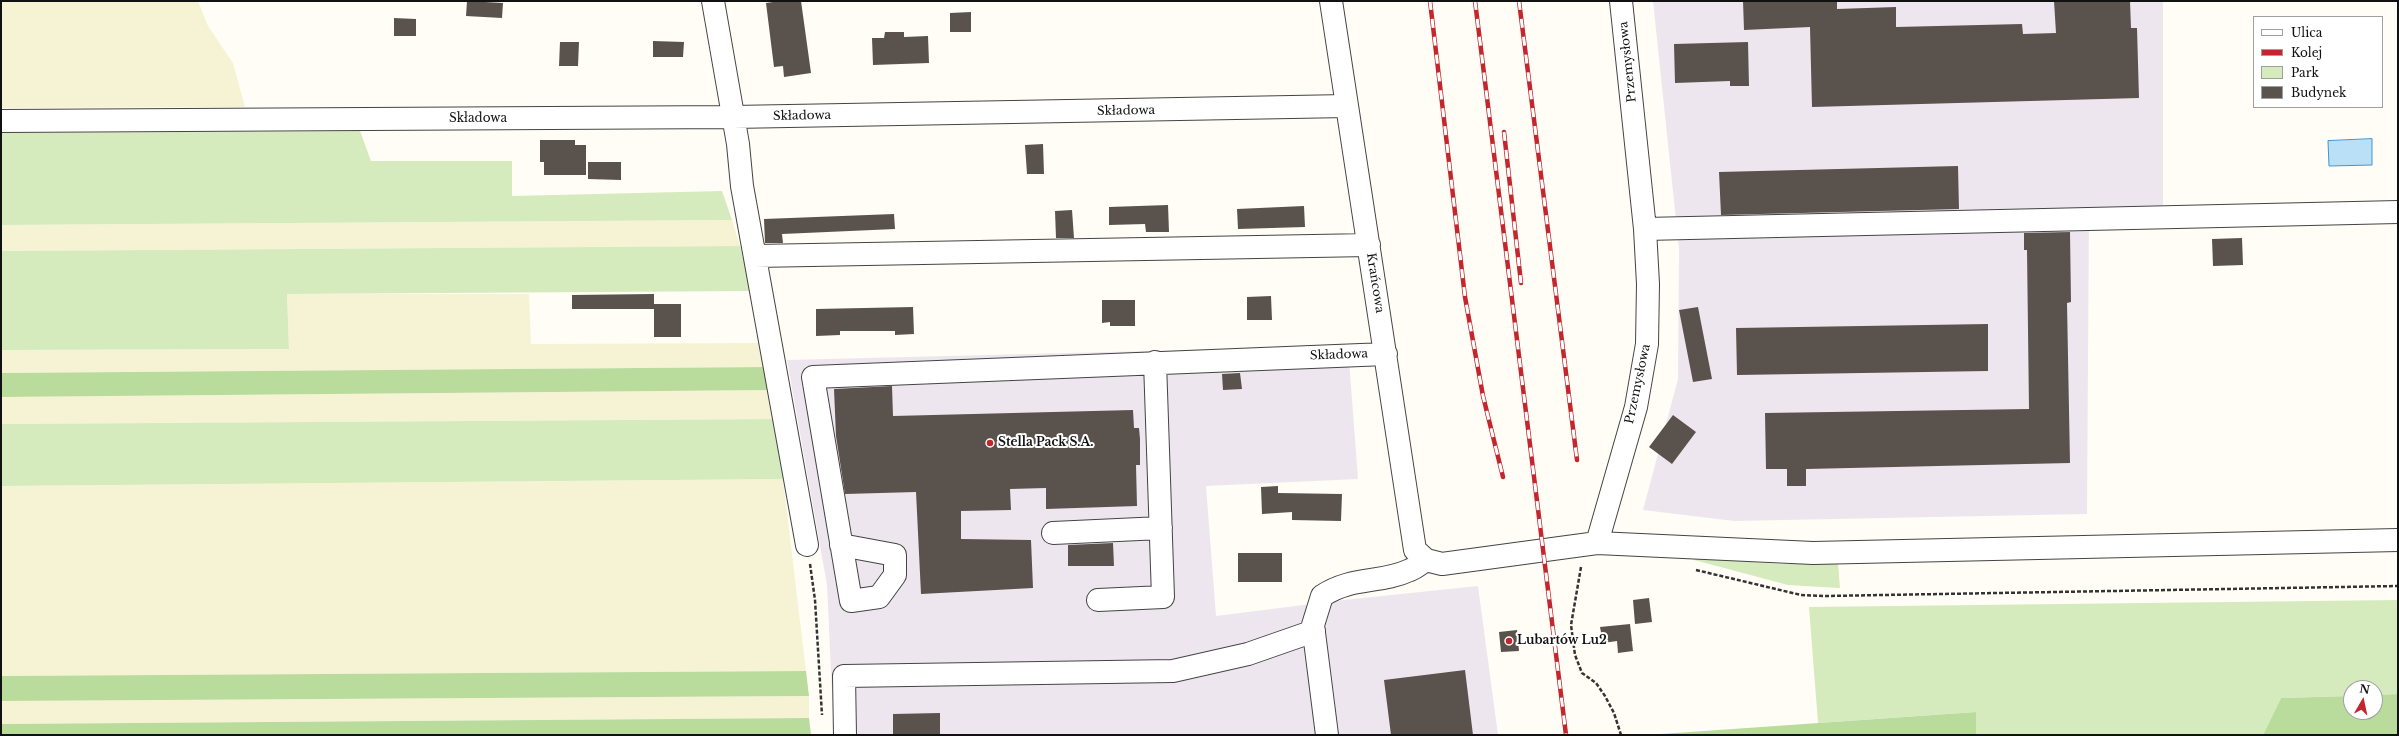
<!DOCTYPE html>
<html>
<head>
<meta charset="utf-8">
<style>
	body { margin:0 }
	#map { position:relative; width:2399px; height:736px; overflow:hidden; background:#fffdf5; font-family:"Libre Baskerville",serif }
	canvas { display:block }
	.frame { position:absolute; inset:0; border:2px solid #111; pointer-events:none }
	.legend { position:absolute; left:2253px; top:16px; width:130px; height:92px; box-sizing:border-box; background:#fff; border:1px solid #a0a0a0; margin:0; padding:5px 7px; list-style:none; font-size:12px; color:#111 }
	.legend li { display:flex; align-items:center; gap:8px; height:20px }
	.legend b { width:20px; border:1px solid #a0a0a0 }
	.north { position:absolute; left:2343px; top:680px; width:40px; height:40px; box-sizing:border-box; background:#fff; border:1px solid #a0a0a0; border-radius:50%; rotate:9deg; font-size:11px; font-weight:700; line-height:16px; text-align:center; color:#111 }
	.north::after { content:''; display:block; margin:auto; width:14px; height:18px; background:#c4262e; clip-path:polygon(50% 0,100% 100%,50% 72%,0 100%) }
</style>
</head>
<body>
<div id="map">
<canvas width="2399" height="736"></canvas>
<div class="frame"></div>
<ul class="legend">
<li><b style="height:5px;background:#fff"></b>Ulica</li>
<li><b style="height:5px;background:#c4262e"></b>Kolej</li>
<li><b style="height:11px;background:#d5ebbd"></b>Park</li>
<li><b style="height:11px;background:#5a524d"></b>Budynek</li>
</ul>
<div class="north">N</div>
</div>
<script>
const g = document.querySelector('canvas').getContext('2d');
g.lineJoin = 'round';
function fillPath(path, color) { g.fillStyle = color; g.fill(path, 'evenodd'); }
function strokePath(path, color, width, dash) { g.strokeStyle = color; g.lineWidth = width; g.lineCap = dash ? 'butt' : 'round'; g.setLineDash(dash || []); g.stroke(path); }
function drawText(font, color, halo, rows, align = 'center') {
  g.font = font + ' "Libre Baskerville",serif'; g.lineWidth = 4; g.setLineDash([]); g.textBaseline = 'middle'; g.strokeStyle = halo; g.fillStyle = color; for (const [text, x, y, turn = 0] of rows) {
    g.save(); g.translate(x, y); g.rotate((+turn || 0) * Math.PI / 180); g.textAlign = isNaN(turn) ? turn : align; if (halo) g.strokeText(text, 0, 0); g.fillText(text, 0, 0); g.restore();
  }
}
fillPath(new Path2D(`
	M1653 1H2163V208L2089 209 2087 514 1734 521 1643 510 1678 379 1679 249Z
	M1348 346 1358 479 1206 486 1216 616 1343 600 1478 586 1498 735H834L827 585 787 360Z`), '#eee6ef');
fillPath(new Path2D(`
	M1 1H198L208 26 233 63 245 107 1 108Z
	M732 220 740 246 1 251V225Z
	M287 294H529L531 344 764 343 768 367 1 373V350L289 349Z
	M773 390 780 419 1 424V397Z
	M783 479 806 671 1 676V486Z
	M809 696V718L1 724V701Z`), '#f6f3d4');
fillPath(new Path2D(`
	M360 131 371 161H512V196L722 191 732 220 1 225V133Z
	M740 246 751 291 287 294 289 349 1 350V251Z
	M780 419 783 479 1 486V424Z
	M1695 558 1781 564H1838L1840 588 1788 585 1694 560Z
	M2398 600V694L2375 695V688H2351V696L2281 698 2263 735H1976V712L1818 723 1809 607Z`), '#d5ebbd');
fillPath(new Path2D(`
	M768 367 773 390 1 397V373Z
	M806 671 809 696 1 701V676Z
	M2398 694V735H2263L2281 698 2351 696V712H2375V695Z
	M1976 712V735H1647Z
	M809 718 811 735H1V724Z`), '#b9dc9c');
const water = new Path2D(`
	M2372 139V165L2329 166 2328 141Z`);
fillPath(water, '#b9e0f7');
strokePath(water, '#3f96cf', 1);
fillPath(new Path2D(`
	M467 1 503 3 502 18 466 16Z
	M780 1H801L811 73 784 77 783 66 774 67 766 3Z
	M1743 1H1837V9L1896 7V27L2022 24 2023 34 2056 33 2054 1H2130L2131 28H2137L2139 98 1812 107 1810 27 1744 30Z
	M971 12V32H950V13Z
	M394 18 416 19V36H394Z
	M885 32H904V37L928 36 929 63 873 65 872 38H884Z
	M653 41 684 42 683 57H653Z
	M560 42H579L578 66H559Z
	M1748 42 1749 86H1730V81L1675 83 1674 44Z
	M540 140H575V145H586V175H544V162H540Z
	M1043 144 1044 174H1027L1025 145Z
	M588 162H621V180L588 179Z
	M1958 166 1959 209 1721 215 1719 172Z
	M1168 205 1169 232H1146L1145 224 1109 225V207Z
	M1304 206 1305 227 1238 229 1237 209Z
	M1072 210 1074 238H1056L1055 211Z
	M894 214 895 229 782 234 783 243H765L764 219Z
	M2070 232 2071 302 2067 303 2070 463 1806 469V486H1787V469H1766L1765 413 2029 409 2027 250H2024V233Z
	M2242 238 2243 265 2213 266 2212 239Z
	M654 294V304H681V337H654V309H572V295Z
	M1271 296 1272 320H1247V297Z
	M1102 300H1135V326H1110V322L1102 323Z
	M913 307 914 334 895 335V331H840V335L816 336V309Z
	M1698 307 1712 379 1693 382 1679 310Z
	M1988 324V371L1737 375 1736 328Z
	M1240 373 1242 389 1223 390 1222 374Z
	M892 386 893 416 1133 410 1134 428H1139L1140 439V465H1136L1137 506 1046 509V488L1010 489 1011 510 961 511V539L1031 540 1033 588 921 594 916 492 845 494 836 436 834 389Z
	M1673 415 1696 432 1672 464 1649 447Z
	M1278 486V493L1342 494 1341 521 1292 520V512L1262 514 1261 487Z
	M1113 543 1114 566H1068V545Z
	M1238 553H1282V582H1238Z
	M1649 598 1652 622 1635 624 1633 600Z
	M1630 624 1633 651 1618 653 1617 641 1603 643 1600 627Z
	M1517 630 1519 651 1501 652 1499 632Z
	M1465 670 1473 735H1391L1384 680Z
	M940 713V735H893V714Z`), '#5a524d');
const minor = new Path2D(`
	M713 1 738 144 742 186 807 545
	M1331 1 1415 550 1426 560 1442 564 1597 543 1813 553 2398 540
	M1 121 733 117 1347 106
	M1645 229 2398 212
	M755 256 1369 245
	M1053 533 1161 528
	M1597 543 1636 407 1647 344 1648 284 1645 229 1621 1
	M841 545 895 555V575L879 597 851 601 813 377 1386 354
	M1098 600 1163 597 1155 362
	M845 735 844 676 1173 671 1248 654 1314 631
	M1327 735 1313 625 1322 596C1352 576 1380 584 1410 570 1416 568 1421 563 1426 560`);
strokePath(minor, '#444', 24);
strokePath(new Path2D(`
	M810 564 815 600 822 715
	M1581 567 1571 625 1575 655 1582 673 1596 683 1605 696 1614 713 1621 735
	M1696 570 1801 595 1826 596 2398 586`), '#333', 2.5, [4, 2]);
strokePath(minor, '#fff', 22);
const rail = new Path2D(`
	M1430 1 1465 297 1483 396 1503 477
	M1475 1 1566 735
	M1519 1 1577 460
	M1504 132 1521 283`);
strokePath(rail, '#c4262e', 4.5);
strokePath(rail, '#fff', 3, [9]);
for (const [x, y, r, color] of [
	[990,443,4,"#c4262e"],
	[1509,641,4,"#c4262e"]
]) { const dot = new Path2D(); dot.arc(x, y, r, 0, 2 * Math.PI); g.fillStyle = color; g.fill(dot); strokePath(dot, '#fff', 1.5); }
drawText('12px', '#111', '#fff', [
	["Przemysłowa",1628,62,-96],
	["Składowa",1126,111,-1],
	["Składowa",802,116,-1],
	["Składowa",478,119],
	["Krańcowa",1375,283,81],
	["Składowa",1339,355,-2],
	["Przemysłowa",1638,384,-78]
]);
drawText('bold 12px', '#111', '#fff', [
	["Stella Pack S.A.",998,443],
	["Lubartów Lu2",1517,641]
], 'left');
</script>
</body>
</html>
